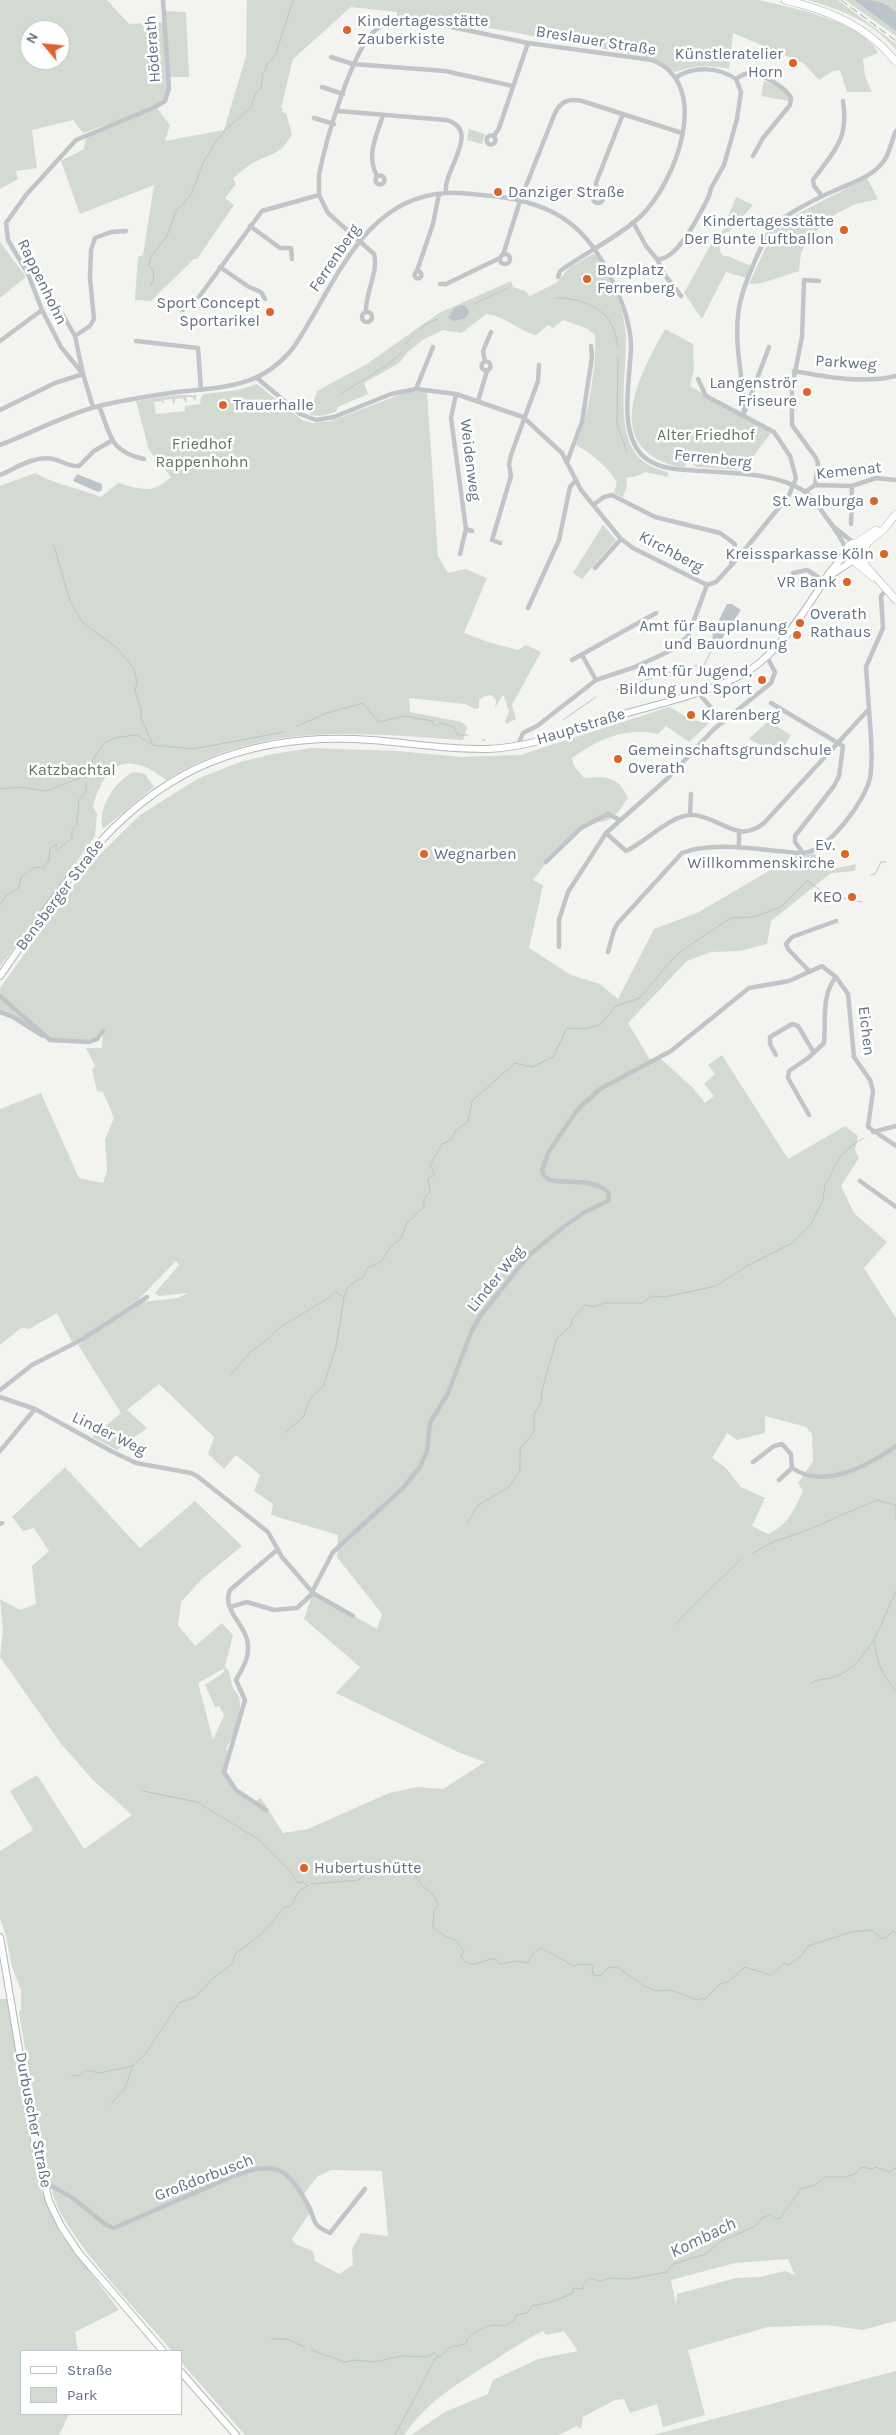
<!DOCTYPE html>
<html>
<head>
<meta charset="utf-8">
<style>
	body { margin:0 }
	#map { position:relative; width:896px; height:2435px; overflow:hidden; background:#f3f4ef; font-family:Karla,sans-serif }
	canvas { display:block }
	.legend { position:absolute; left:20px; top:2350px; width:162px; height:65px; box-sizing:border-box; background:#fff; border:1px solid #c1c6cc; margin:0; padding:6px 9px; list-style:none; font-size:15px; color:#637080 }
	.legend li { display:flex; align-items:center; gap:10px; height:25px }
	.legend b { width:25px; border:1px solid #c1c6cc }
	.north { position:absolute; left:20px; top:20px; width:50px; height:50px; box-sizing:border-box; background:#fff; border:1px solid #c1c6cc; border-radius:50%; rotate:298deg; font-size:14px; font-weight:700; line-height:20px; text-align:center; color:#637080 }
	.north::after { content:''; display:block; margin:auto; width:18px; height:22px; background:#de6325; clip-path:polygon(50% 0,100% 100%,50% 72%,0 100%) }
</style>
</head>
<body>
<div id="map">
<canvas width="896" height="2435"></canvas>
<ul class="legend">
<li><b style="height:6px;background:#fff"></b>Straße</li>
<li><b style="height:14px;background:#d3dad1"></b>Park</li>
</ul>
<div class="north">N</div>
</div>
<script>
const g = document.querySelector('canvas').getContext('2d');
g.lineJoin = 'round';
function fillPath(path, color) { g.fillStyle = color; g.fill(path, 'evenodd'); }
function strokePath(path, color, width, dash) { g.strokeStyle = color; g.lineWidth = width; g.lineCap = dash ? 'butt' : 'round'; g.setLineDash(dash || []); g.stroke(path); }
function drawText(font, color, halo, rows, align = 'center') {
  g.font = font + ' Karla,sans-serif'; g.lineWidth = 5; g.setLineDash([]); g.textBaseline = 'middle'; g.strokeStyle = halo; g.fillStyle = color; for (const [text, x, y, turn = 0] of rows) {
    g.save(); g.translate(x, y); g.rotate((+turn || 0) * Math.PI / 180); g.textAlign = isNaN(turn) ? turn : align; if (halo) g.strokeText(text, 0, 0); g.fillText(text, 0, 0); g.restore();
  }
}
fillPath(new Path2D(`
	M0 0H107L129 24 164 22 163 11 186 12 189 77H168V95L156 107 170 125 165 141 224 130 246 56 247 0H759C791 8 862 20 878 53L863 59 865 76 872 92H847L840 70 833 71 819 80 803 63 733 33 729 69C709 65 694 65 675 72L653 58 430 17 397 16V12L351 7 293 59 281 108 283 109 282 112 286 113 292 134C282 152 277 152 259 160 250 163 241 172 233 178L236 184 225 198 234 205 197 259H194L151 301 135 300 138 257 143 255 154 185 80 214 61 161 84 149 86 137 144 111 83 133 73 120 32 130 37 168 16 171 18 179 0 189ZM30 30H60V60H30Z
	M808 0H838L896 44V50C872 21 842 10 808 0Z
	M845 0H896V36Z
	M764 81C774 85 788 89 789 101L761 96Z
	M469 129 485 134 482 144 467 140Z
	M867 178 878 199 853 205 836 214 811 236 801 252 799 271 762 283 749 284 776 225Z
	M736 197 753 205 729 232H726C721 241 716 248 723 256H728L751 266 746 278 726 272 702 319 684 293 716 235 720 237Z
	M0 242 26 277 0 298Z
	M593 254 597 256C608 278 622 302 625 327 630 365 610 436 644 462 651 467 660 470 668 472V477L645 472 637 476 626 478 627 485 623 497 614 493 617 482C607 466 592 454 576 445 588 419 597 363 595 335L586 328 563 320 553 328 548 325 536 335C517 331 509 317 486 314L462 333 443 330 424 339 408 352 399 363 364 383 368 394 338 407 336 412 321 416 310 415 317 391 367 364 439 313 511 281 513 287 525 291 530 296 556 283 570 267Z
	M665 329 693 344 694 370 690 386 771 433 743 470 697 467 688 461 684 468C599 451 637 379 665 329Z
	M257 384 302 420 313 423 331 421 407 392 427 391 438 556 448 573 466 569 487 578 464 633 491 643 518 650 526 645 541 652 512 705 516 719 506 724 505 721 509 712 504 696H502L495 708 496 700 491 695 485 696 479 700V708L475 709 465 704 409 698 410 712 462 722 467 727 463 740C356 733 262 721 166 780 128 751 106 761 93 806L97 814 95 836 0 967V486L35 473C56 485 79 488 101 497L118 483C141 489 152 495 171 477L149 450 136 401 176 395H197L195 401 192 397H186L187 402H185L183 398 175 399V403L173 404 172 399 164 400V404L161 401 154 402 156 414 185 411V406L200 404 201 397 204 394 238 390Z
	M603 525 616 540 582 579 573 573Z
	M669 707 692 720 709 723 689 742 666 726 658 734C624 727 599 739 572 758L574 766 584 778C607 776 618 776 628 798 619 811 611 826 593 821 568 834 550 859 533 880L543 885 529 948 571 975 600 984 618 999 654 929 699 912 794 856 815 854 820 863 838 868 856 864 855 871 831 873 771 921 767 944 740 951 711 952 687 961 628 1023 652 1063 660 1058 693 1088 705 1103 714 1096 704 1084 715 1074 708 1065 722 1055 788 1159 845 1126 858 1136 855 1150 859 1158 841 1186 854 1213 887 1242 864 1268 896 1318V2321L862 2330 827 2325 768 2327 688 2350 705 2415 663 2427 657 2404 630 2413 624 2399 615 2400 583 2417 581 2429 577 2426 559 2435H411L445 2412 488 2394 493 2380 538 2359 578 2351 564 2331 546 2335 543 2331C523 2341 506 2353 487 2365 455 2385 426 2403 404 2435H245L181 2362V2351H172C143 2316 58 2231 52 2189L72 2201 76 2198 48 2182 19 2013 21 2009V1990L12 1967 6 1936 0 1918V1851L33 1830 10 1791 37 1775 84 1849 132 1815 94 1781 62 1745 0 1657 3 1631 0 1599 20 1610 36 1604 32 1566 49 1551 34 1528 23 1531 12 1517 65 1467 140 1548 195 1501 242 1546 202 1579 181 1602 178 1625 195 1646 222 1623 233 1635 225 1666C230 1672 230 1676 232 1684 233 1690 237 1692 239 1697 244 1713 232 1736 226 1750L228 1751 224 1772 236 1790 255 1801 261 1798 283 1833 308 1829 389 1793 417 1787 443 1789 485 1762 458 1752 336 1693 360 1667 304 1619 313 1593 377 1629 382 1614 337 1557 338 1535 271 1515 273 1504 254 1491 260 1475 236 1455 224 1469 208 1454 214 1437 159 1384 127 1410 147 1428 117 1450 92 1437 121 1413 78 1345 142 1302 178 1298 188 1293 159 1296 155 1293 179 1265 176 1261 139 1299 82 1338 72 1342 57 1313 29 1329 21 1328 0 1345V1109L41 1093 79 1178 103 1183 107 1171 105 1140 114 1118 103 1092 97 1091 92 1069 95 1066 86 1048H102L103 1033 97 1039 58 1042 0 1012V988L87 867 140 815 197 779 240 762 273 754 311 748 397 751 461 757 520 755ZM765 1416 806 1427 812 1434 813 1461 798 1483 803 1491C795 1509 787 1526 768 1534L752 1526 765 1498 741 1487 726 1468 712 1458 727 1433 737 1440 765 1433ZM225 1668 223 1673 205 1685 215 1707 219 1706 224 1715 213 1740 198 1683ZM331 2170 382 2171 388 2236 361 2233 352 2249 353 2265 339 2274 315 2261 313 2251 295 2244 292 2239 311 2211 303 2195 318 2176ZM788 2259 795 2275 785 2271 760 2277 736 2278 677 2294 676 2305 671 2280 735 2263Z
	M776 714 783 719 778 727 791 735 782 750 768 743 766 748 749 739Z
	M134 772 145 774 154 787 103 829C96 810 116 779 134 772Z
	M0 1999H9L17 2067 41 2190 61 2234 119 2310 75 2332 78 2351H21V2414H69L59 2435H0Z
	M896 2371V2435H653Z`), '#d3dad1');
fillPath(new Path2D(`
	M854 0C872 0 883 0 896 12V31Z
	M460 305 466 306 469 312 466 318 454 321 448 318 454 308Z
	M77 474 102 484V490L98 492 73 481Z
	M727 604H732L741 610 715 649 711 652 713 632Z`), '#bac4ca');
strokePath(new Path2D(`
	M265 71 268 63 276 54 293 0
	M150 286 154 280 153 271 149 265 151 256 167 236 176 211 191 195 203 163 215 143 228 127 251 108 255 94 261 87 263 73
	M556 298C572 297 599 305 609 320 614 327 616 337 618 346
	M474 304 508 288
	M420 330 424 325 438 319
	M406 344 414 334
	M618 357 617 424 627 452
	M342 393 389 364 401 353
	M54 546 70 601 83 623 117 648 134 669 137 682 135 691 141 709V718L153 745
	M616 690 686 667 704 665 711 651
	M563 720 596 697
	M297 726 327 713 363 703 379 722 403 716 433 721V725L437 726 440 723 454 727 457 735H468
	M482 740H485
	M85 778 95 756 105 742 119 737 137 735 153 745 193 749 284 732
	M0 789 19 787 46 791 85 776
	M871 875 875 874 881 862H886
	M0 905 5 897 19 887 21 877 35 867 43 868 49 861 50 849 56 844V851L72 838V830L77 824C76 815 80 808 78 801L87 790 85 783
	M231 1375 250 1352 267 1340 280 1327 327 1299 335 1291 344 1297 349 1286 364 1276 367 1268 381 1262 389 1249 401 1238 407 1223 424 1206V1198L430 1192 428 1179 435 1174 430 1165 442 1144 451 1140 456 1130 468 1122 472 1101 515 1063 532 1067 553 1057 567 1028 585 1029 600 1025 616 1006 640 998 676 955 693 943 731 918 753 917 781 907 807 881 828 895 862 902
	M286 1432 304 1416 311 1397 323 1387 336 1347 344 1298
	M896 1503V1518
	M467 1524 478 1505 508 1488 520 1471V1449L534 1432V1414L542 1400 541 1393 557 1338 571 1326 573 1318 585 1305 595 1307 604 1303H643L651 1296 665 1297 716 1286 745 1267 792 1243 811 1224 823 1200 825 1184C831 1178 831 1174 834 1167 841 1154 851 1145 864 1138
	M753 1553 773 1542 805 1531 877 1500 895 1505
	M676 1624C697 1600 720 1581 742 1558
	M874 1639C876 1661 881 1673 895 1690
	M811 1683C819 1678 829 1680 837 1676 870 1662 882 1621 896 1591
	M143 1791 197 1802 258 1839 290 1871 298 1883 303 1882 308 1886
	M311 1884 359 1880 375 1865 393 1867 406 1875 413 1873C416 1876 417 1879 420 1883 429 1893 432 1889 438 1905L434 1910 433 1928 448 1938 456 1940 464 1951 461 1957C472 1972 482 1958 496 1959L500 1964 518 1961 528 1963 532 1954 541 1948 574 1966 578 1964 592 1965 593 1975 601 1976 609 1967 619 1968 644 1986 656 1991 671 1990 697 2000 706 1998 720 1984 728 1982 745 1967 771 1975 784 1963 788 1965 801 1956 808 1946 851 1932 871 1930 881 1938H885L893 1931 896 1933
	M71 2075 79 2076 86 2070 99 2073 133 2066 145 2054 179 2003 195 1997 213 1978 233 1963 235 1954C256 1939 269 1928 284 1907H290L300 1890 308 1886
	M111 2104 124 2090 133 2066
	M271 2339H286L305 2347
	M312 2350 344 2362 356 2360 374 2362 401 2356 427 2357 434 2353 439 2357 450 2347 466 2344 467 2339C480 2328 488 2323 506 2326L513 2321 517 2315 527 2313 532 2306 552 2302 573 2293V2288L582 2289 584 2283 590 2278 600 2281 612 2278 629 2279 667 2272 673 2264 706 2254 721 2241 754 2227 762 2218 771 2214 775 2219 780 2218 801 2189 815 2185 825 2177H847L856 2173 861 2167 872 2169 876 2167 889 2172 896 2168
	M395 2435 435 2359 439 2357`), '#bac4ca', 1);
const secondary = new Path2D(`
	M831 575 852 561
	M0 976C58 893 112 802 211 762 261 742 317 736 371 740 410 743 449 750 488 749 534 747 577 729 621 715 658 704 717 691 750 670 784 647 808 605 830 572 835 565 842 560 846 552
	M0 1937 35 2144 49 2201 61 2226 79 2253 163 2351
	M181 2372 236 2435`);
const primary = new Path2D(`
	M785 0C828 10 868 26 896 62
	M856 543 876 530
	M864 551 862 545 854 543 849 545 846 552 852 561 860 559 868 542 884 529 896 514
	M863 557 865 565 896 600
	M854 561 873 577`);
strokePath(secondary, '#b4b7bc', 8);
strokePath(primary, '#b2b6ba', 8);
strokePath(new Path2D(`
	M331 57 353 64 445 71 513 86
	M736 79C740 76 745 73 751 73 762 74 787 88 791 98L790 105 763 138 753 156
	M322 87 343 94
	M338 111 446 120C483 130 442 171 446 193
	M314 118 334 124
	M486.5 140a4.5 4.5 0 1 1 9 0a4.5 4.5 0 1 1-9 0Z
	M494 136 499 128 528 43
	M375.5 180a4.5 4.5 0 1 1 9 0a4.5 4.5 0 1 1-9 0Z
	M377 176C366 155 376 137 383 115
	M593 198a5 5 0 1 1 10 0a5 5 0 1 1-10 0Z
	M597 193 596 183 623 114
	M822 196 814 186 813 180C834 151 849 140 843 101
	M633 222 646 246 657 259 664 274 681 296
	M250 226 280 248H291L292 259
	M500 259a5 5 0 1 1 10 0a5 5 0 1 1-10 0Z
	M503 255 520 201 555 113C561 101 569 98 582 101L682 133
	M657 259C677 262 701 212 709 196L711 188 724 165 737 119 741 92 736 79C718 67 694 66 677 77
	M220 267 249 287 261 292 265 299
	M417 271 433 224 439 194
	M414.5 275a3.5 3.5 0 1 1 7 0a3.5 3.5 0 1 1-7 0Z
	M440 284H446L500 258
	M182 310 196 301 262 211 319 195
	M366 312C365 293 379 271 374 254L328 213 319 195V175C325 144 352 47 377 29 388 21 400 19 413 19L528 43 652 60C714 84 675 184 640 217 619 236 591 250 567 266L560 271 558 277
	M362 317a5 5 0 1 1 10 0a5 5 0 1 1-10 0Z
	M75 336 90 326 94 319 90 278 91 250 95 238 111 232 126 231
	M0 341 42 310
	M136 341 198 348 201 390
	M481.5 366a4.5 4.5 0 1 1 9 0a4.5 4.5 0 1 1-9 0Z
	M485 362 483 351 491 332
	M794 371C826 377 864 384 896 376
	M257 378 300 414 316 420 334 417 391 394 416 389 456 394 523 417 562 453 581 490 621 539 633 548 707 585 716 582 738 558 789 495 796 478 790 456 774 432 706 396 698 379
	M416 389 433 347
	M456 394 451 418 466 529
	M478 401 487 371
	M99 406C111 434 108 451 144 459
	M93 407 83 374 61 347 42 310 28 274 8 240 6 223 26 195 76 140 155 107 165 101 169 88 163 0
	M0 410 55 383 83 374 75 336 63 315
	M745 411 769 347
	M744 415C744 379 733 344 739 308 742 289 762 239 775 225 784 215 821 196 834 191 851 183 872 177 883 162 890 154 891 141 896 131
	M0 445C31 433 63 416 95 407 122 400 150 396 177 392 224 387 261 388 293 348 334 289 361 198 446 193 461 192 477 195 493 196 557 203 590 228 615 287 624 306 630 323 631 344 631 377 617 431 643 456 655 467 671 469 687 470 723 473 773 471 804 491 813 497 820 508 826 517 833 526 842 538 846 550
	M567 462 582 422 592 357 591 346
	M0 475C16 468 35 455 53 459 63 461 68 467 79 466L94 451 111 441
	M815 485 818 463 816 458 792 425V387L802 337 804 280 819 281
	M805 492 815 485 852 486 876 478 896 480
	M593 505 604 497 612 495 655 517 720 533 735 544 731 565
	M851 524 852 486
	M835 528 854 543
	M500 543 492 540 511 476 509 464 511 455 538 381 539 365
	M460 554 466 529 472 531
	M595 568 621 539
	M793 573 807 570 824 581
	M528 608 559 540 570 487 576 480
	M582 655 596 680
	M572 660 656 613
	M699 691 702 697 723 722
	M771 703 843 746 839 776 834 786 795 836V842L803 853
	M518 745 523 733 537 726 596 680 635 667 674 649 688 636 707 585
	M690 814 691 794
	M606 833 626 851C645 843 672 813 693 815 721 817 737 845 764 823L869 709 866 667 883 628 881 596 887 589
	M739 847V832
	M546 862 581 828 608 814 620 820
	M559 947V920L568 892 606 833 668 778 714 729 771 683 775 672 767 657
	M608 952 614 930 618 923 682 853C708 842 750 848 777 851 786 851 796 854 804 853 829 850 865 801 870 778 874 756 870 730 869 709
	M808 970 788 949 786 944 792 937 836 921
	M0 996 50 1040 89 1042 97 1039 103 1031
	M0 1012 13 1017 43 1036
	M776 1055 770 1044V1037L792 1024 798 1026 814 1053
	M809 1115 788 1078 789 1071 808 1058 824 1043C826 1021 821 995 836 977
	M873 1132 896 1126
	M860 1181 896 1207
	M0 1390 32 1365 83 1339 147 1297
	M0 1397 35 1409 111 1451 136 1463 191 1473 197 1476 268 1532 282 1557 313 1593 353 1616
	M0 1451 35 1409
	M753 1462 774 1446 782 1444 791 1454 792 1468
	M779 1480 792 1468C825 1490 869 1465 896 1446
	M0 1524 2 1523
	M312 1592 333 1552 403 1488 420 1467 427 1451 430 1423 448 1393 472 1330 481 1315 528 1256 565 1226 585 1212 608 1201 609 1193C595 1178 568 1184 550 1180L545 1177 542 1170 548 1153 578 1109 600 1089 671 1051 749 988 789 981 822 966 836 977 848 994 854 1057 870 1080 873 1091 868 1127 896 1146
	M230 1607 247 1602 274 1610 297 1608 313 1593
	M266 1810 236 1790 224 1772 245 1700 236 1680C242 1669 249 1659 248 1646 248 1626 221 1611 230 1590L277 1550
	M44 2185 48 2184 74 2199 105 2224 114 2228 231 2177C276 2160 287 2166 309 2207 312 2212 313 2221 317 2225 319 2228 326 2231 330 2233L365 2189`), '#c1c4c8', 4.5);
strokePath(secondary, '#fff', 6);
strokePath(primary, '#fff', 7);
strokePath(new Path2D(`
	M841 0 896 41`), '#a2a6ac', 1, [8, 4]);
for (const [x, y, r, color] of [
	[347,30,5,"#de6325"],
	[793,63,5,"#de6325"],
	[498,192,5,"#de6325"],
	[844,230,5,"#de6325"],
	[587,279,5,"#de6325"],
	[270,312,5,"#de6325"],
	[807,392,5,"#de6325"],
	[223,405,5,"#de6325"],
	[874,501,5,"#de6325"],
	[884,554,5,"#de6325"],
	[847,582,5,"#de6325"],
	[800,623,5,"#de6325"],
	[797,635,5,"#de6325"],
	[762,680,5,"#de6325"],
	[691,715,5,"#de6325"],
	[618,759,5,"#de6325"],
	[424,854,5,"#de6325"],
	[845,854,5,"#de6325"],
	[852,897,5,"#de6325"],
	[304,1868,5,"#de6325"]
]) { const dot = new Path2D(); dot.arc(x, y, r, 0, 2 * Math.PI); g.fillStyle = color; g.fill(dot); strokePath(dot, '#fff', 2); }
drawText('16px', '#637080', '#fff', [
	["Kindertagesstätte",357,21,"left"],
	["Zauberkiste",357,39,"left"],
	["Künstleratelier",783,54],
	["Horn",783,72],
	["Danziger Straße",508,192,"left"],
	["Kindertagesstätte",834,221],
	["Der Bunte Luftballon",834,239],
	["Bolzplatz",597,270,"left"],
	["Ferrenberg",597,288,"left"],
	["Sport Concept",260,303],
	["Sportarikel",260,321],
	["Langenströr",797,383],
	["Friseure",797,401],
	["Trauerhalle",233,405,"left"],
	["St. Walburga",864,501],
	["Kreissparkasse Köln",874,554],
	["VR Bank",837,582],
	["Overath",810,614,"left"],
	["Rathaus",810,632,"left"],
	["Amt für Bauplanung",787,626],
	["und Bauordnung",787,644],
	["Amt für Jugend,",752,671],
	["Bildung und Sport",752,689],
	["Klarenberg",701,715,"left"],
	["Gemeinschaftsgrundschule",628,750,"left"],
	["Overath",628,768,"left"],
	["Ev.",835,845],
	["Willkommenskirche",835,863],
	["Wegnarben",434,854,"left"],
	["KEO",842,897],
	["Hubertushütte",314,1868,"left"]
], 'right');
drawText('16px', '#637080', '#fff', [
	["Breslauer Straße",596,41,9],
	["Höderath",153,49,-94],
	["Ferrenberg",335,258,-56],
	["Rappenhohn",42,282,64],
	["Parkweg",846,363,4],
	["Ferrenberg",713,459,6],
	["Weidenweg",470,460,83],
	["Kemenat",849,471,-6],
	["Kirchberg",671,552,28],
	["Hauptstraße",581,727,-17],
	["Bensberger Straße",60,895,-53],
	["Eichen",866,1031,83],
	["Linder Weg",496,1279,-51],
	["Linder Weg",109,1434,26],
	["Durbuscher Straße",33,2120,79],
	["Großdorbusch",204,2178,-21]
]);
drawText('16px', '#647762', '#fff', [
	["Alter Friedhof",706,435],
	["Friedhof",202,444],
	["Rappenhohn",202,462],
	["Katzbachtal",72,770]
]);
drawText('italic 18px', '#637885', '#fff', [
	["Kombach",703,2238,-26]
]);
</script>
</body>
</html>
